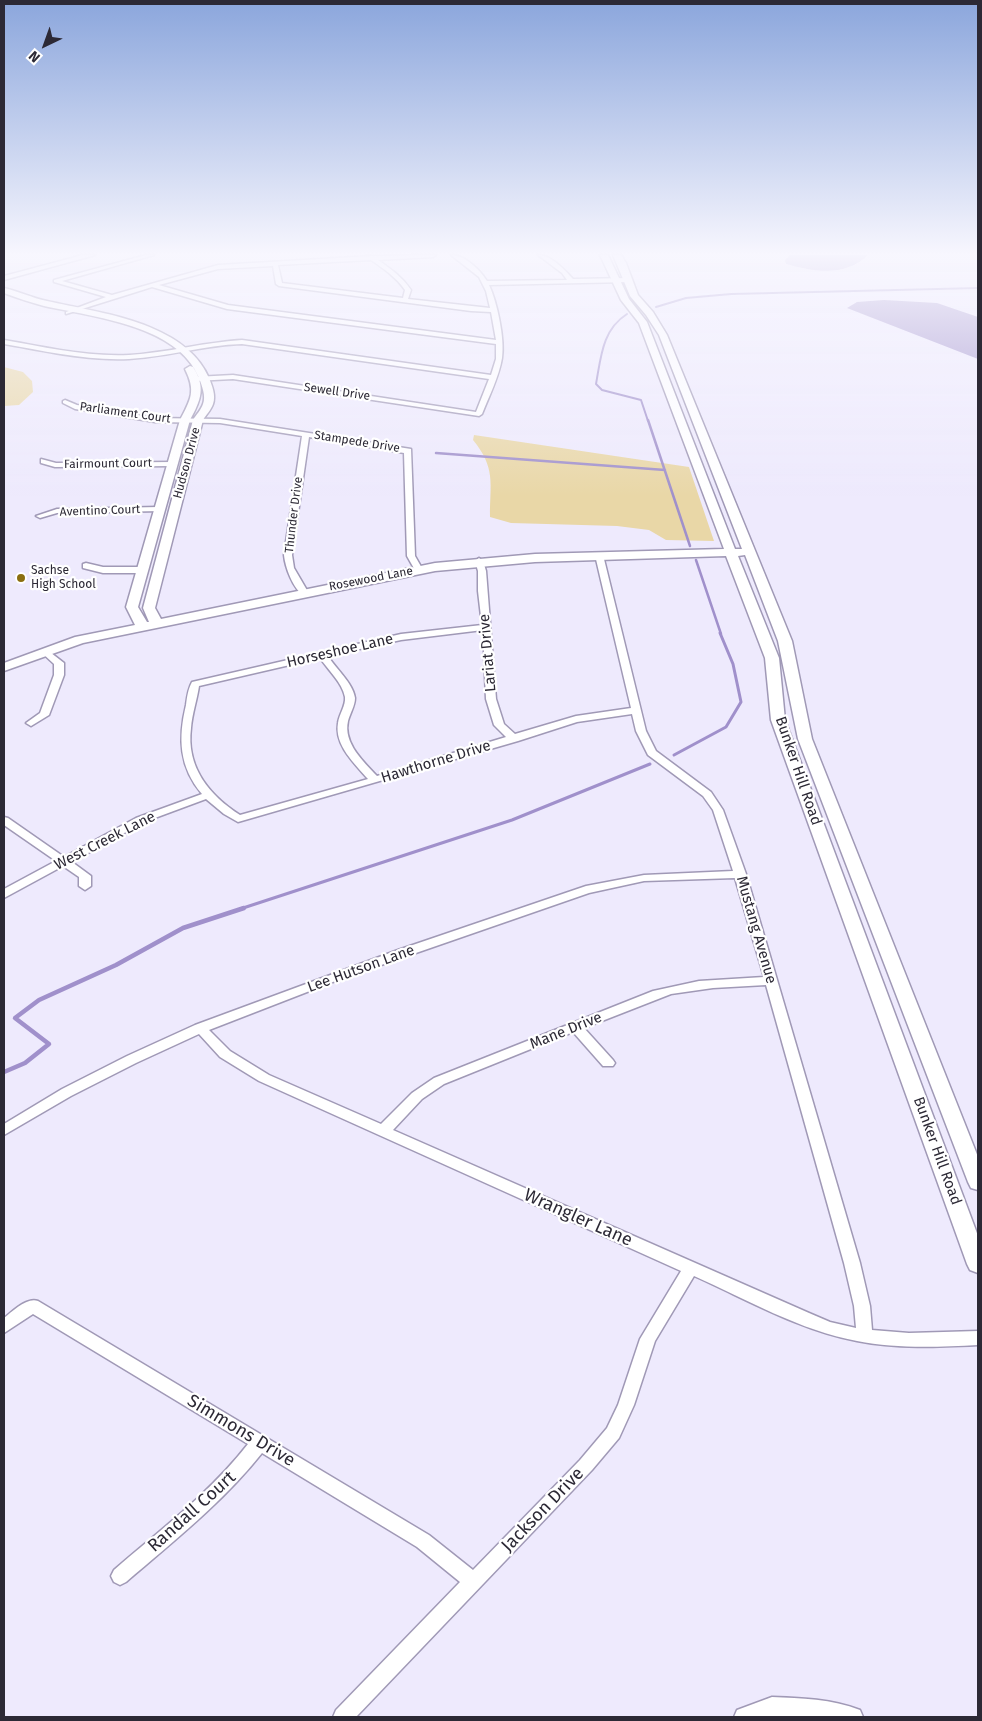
<!DOCTYPE html>
<html>
<head>
<meta charset="utf-8">
<style>
	body { margin:0 }
	#map { position:relative; width:982px; height:1721px; overflow:hidden; background:#eeeafd; font-family:"Fira Sans",sans-serif }
	canvas { display:block }
	.frame { position:absolute; inset:0; border:5px solid #2c2935; pointer-events:none }
	.north { position:absolute; left:20px; top:20px; width:50px; height:50px; -webkit-text-stroke:4px #fff; paint-order:stroke; rotate:222deg; font-size:14px; font-weight:700; line-height:20px; text-align:center; color:#2c2935 }
	.north::after { content:''; display:block; margin:auto; width:18px; height:22px; background:#2c2935; clip-path:polygon(50% 0,100% 100%,50% 72%,0 100%) }
</style>
</head>
<body>
<div id="map">
<canvas width="982" height="1721"></canvas>
<div class="frame"></div>
<div class="north">N</div>
</div>
<script>
const g = document.querySelector('canvas').getContext('2d');
g.lineJoin = 'round';
function fillPath(path, color) { g.fillStyle = color; g.fill(path, 'evenodd'); }
function strokePath(path, color, width, dash) { g.strokeStyle = color; g.lineWidth = width; g.lineCap = dash ? 'butt' : 'round'; g.setLineDash(dash || []); g.stroke(path); }
function drawText(font, color, halo, rows, align = 'center') {
  g.font = font + ' "Fira Sans",sans-serif'; g.lineWidth = 4.5; g.setLineDash([]); g.textBaseline = 'middle'; g.strokeStyle = halo; g.fillStyle = color; for (const [text, x, y, turn = 0] of rows) {
    g.save(); g.translate(x, y); g.rotate((+turn || 0) * Math.PI / 180); g.textAlign = isNaN(turn) ? turn : align; if (halo) g.strokeText(text, 0, 0); g.fillText(text, 0, 0); g.restore();
  }
}
fillPath(new Path2D(`
	M4 367 23 372 32 381 33 392 19 405 4 406Z
	M474 435 689 467 714 541 666 540 649 530 617 526 511 523 490 517C490 483 496 468 473 440Z`), '#e9d7a7');
fillPath(new Path2D(`
	M790 255H868C845 277 815 272 786 264L785 260Z
	M884 300 937 303 978 317V359L847 308 857 302Z`), '#a090cb');
strokePath(new Path2D(`
	M656 307 686 298 731 294 978 288
	M627 314C602 330 601 357 596 384L602 390 641 400 648 421`), '#a090cb', 2);
strokePath(new Path2D(`
	M648 420 690 546
	M436 453 665 470
	M696 560 721 634`), '#a090cb', 2.5);
strokePath(new Path2D(`
	M674 755 726 727 741 702 733 664 720 633
	M240 909 512 820 650 764`), '#a090cb', 3);
strokePath(new Path2D(`
	M4 1072 25 1063 49 1044 15 1018 39 1000 116 965 183 928 244 908`), '#a090cb', 4.5);
const street = new Path2D(`
	M146 255H154L62 281 112 295 218 265 372 256 436 255 433 257 378 260C391 269 402 277 411 290L408 299 490 308 486 291 479 277 451 255C465 255 480 270 487 281L567 280 562 273 538 255C551 255 565 270 573 279L629 278 632 280 629 282 489 285C497 302 505 339 502 358 499 377 489 396 482 414L479 416 233 379 195 381 192 379 195 377 233 375 476 412 489 379 242 344C204 345 167 357 129 359 87 361 45 351 4 344V340C45 347 87 357 129 355 167 353 204 342 242 340L491 375 496 359V344L227 309 152 287 66 314V312L106 297 54 282V280ZM371 260C384 269 396 277 405 290L403 298 282 283 278 265ZM273 266 276 284 279 286 471 311 491 312 496 340 228 305 159 285 218 269Z
	M65 400 77 405 155 418 220 419 411 449 415 556 423 570 419 573 416 572 407 556 404 453 309 437 292 555 294 568 308 592 304 595C293 590 285 566 284 555L302 436 220 423 155 422 75 409 63 403V401Z
	M41 459 56 463 173 462 177 464 173 466 55 467 41 463Z
	M159 507 163 509 162 511 57 513 40 518 36 516 57 509Z
	M596 553H599L603 555 646 731 656 751 711 792 723 810 746 874 860 1263 870 1306 872 1330 909 1333 978 1331V1345C938 1347 896 1349 857 1341 801 1331 746 1299 694 1276L655 1341 634 1405 619 1438 592 1470 356 1717H333L336 1710 460 1582 417 1547 262 1453C223 1502 174 1541 126 1582L120 1585 114 1582 111 1576 114 1570C160 1530 210 1493 248 1444L33 1314 4 1333V1318C13 1311 27 1297 38 1301L429 1535 473 1570 580 1460 607 1428 618 1405 640 1339 681 1271 259 1081 220 1057 199 1034 136 1063 71 1096 4 1135V1124L62 1089 127 1056 195 1025 398 950 586 886 644 875 733 871 713 810 703 796 648 755 636 731 632 714 577 722 518 741 238 822 224 814 206 799 144 822 72 862 91 876V886L85 890 79 886V877L63 866 4 898V889L56 861 4 825V817L8 818 64 857 136 818 202 794C179 767 178 738 186 705 187 697 188 689 192 682L401 634 482 625 478 591V571L475 561 479 558 483 561 486 571 496 699 504 724 515 734 576 716 631 708 595 555ZM483 630 486 699 494 725 506 737 377 776C363 761 343 743 348 721 350 713 355 706 355 698 353 683 336 669 328 656L401 640ZM320 658C328 670 342 682 345 697 346 706 339 714 338 723 334 745 355 764 368 779L240 815C209 795 186 767 191 728 192 714 197 700 199 686ZM735 878 764 977 699 981 653 991 434 1078 412 1093 381 1124 269 1075 230 1051 209 1030 338 980 589 893 644 881ZM766 985 844 1263 854 1306 856 1328 830 1322 809 1313 393 1130 422 1099 444 1084 573 1032 603 1066H613L615 1063 613 1060 584 1028 671 994 713 988Z
	M86 563 103 567H142L146 570 142 573H103L83 568V564Z
	M46 649 64 663V675L49 715 31 726 26 723 40 713 54 675V664L41 652Z
	M772 1697C801 1698 832 1699 860 1710L863 1717H734L737 1710Z`);
const secondary = new Path2D(`
	M83 255H95L4 280V276Z
	M600 255H608L629 299 647 322 735 549H742L659 335 646 315 630 296 613 255H621L626 263 638 295 653 312 667 335 792 641 812 739 978 1157V1190L971 1188 968 1182 798 739 778 641 745 555 738 556 779 658 785 720 978 1236V1273L970 1270 967 1264 771 720 765 658 726 556 535 562 435 571 83 643 4 671V663L75 637 135 625 126 607 180 420C191 399 196 391 185 369L190 366 193 367C206 387 201 400 190 420L138 607 147 622H149L143 608 193 420C196 415 201 410 203 404 206 396 202 386 199 378 178 325 93 317 44 306 30 302 17 298 4 293V288C18 291 32 298 47 301 100 313 185 322 209 378 212 386 216 395 213 404 211 410 206 415 203 420L155 608 161 619 435 563 535 554 724 549 639 323 621 300Z`);
strokePath(street, '#a099b6', 3);
strokePath(secondary, '#a099b6', 3);
fillPath(street, '#fff');
fillPath(secondary, '#fff');
const sky = g.createLinearGradient(0, 0, 0, 496);
sky.addColorStop(0, '#8ba6dc');
sky.addColorStop(0.51, '#f7f6fe');
sky.addColorStop(1, '#f7f6fe00');
g.fillStyle = sky;
g.fillRect(0, 0, 982, 496);
for (const [x, y, r, color] of [
	[21,578,5,"#8b6e10"]
]) { const dot = new Path2D(); dot.arc(x, y, r, 0, 2 * Math.PI); g.fillStyle = color; g.fill(dot); strokePath(dot, '#fff', 2); }
drawText('12px', '#2c2935', '#fff', [
	["Sewell Drive",337,392,8],
	["Parliament Court",125,413,8],
	["Stampede Drive",357,442,9],
	["Hudson Drive",187,463,-75],
	["Fairmount Court",108,464,-1],
	["Aventino Court",100,511,-2],
	["Thunder Drive",294,515,-83],
	["Rosewood Lane",371,579,-11]
]);
drawText('12px', '#2c2935', '#fff', [
	["Sachse",31,571],
	["High School",31,585]
], 'left');
drawText('15px', '#2c2935', '#fff', [
	["Horseshoe Lane",340,651,-13],
	["Lariat Drive",488,653,-95],
	["Hawthorne Drive",436,762,-17],
	["Bunker Hill Road",798,771,71],
	["West Creek Lane",105,841,-27],
	["Mustang Avenue",756,930,74],
	["Lee Hutson Lane",361,969,-20],
	["Mane Drive",566,1031,-22],
	["Bunker Hill Road",937,1151,70]
]);
drawText('18px', '#2c2935', '#fff', [
	["Wrangler Lane",578,1218,24],
	["Simmons Drive",241,1431,31],
	["Jackson Drive",543,1510,-46],
	["Randall Court",192,1512,-42]
]);
</script>
</body>
</html>
